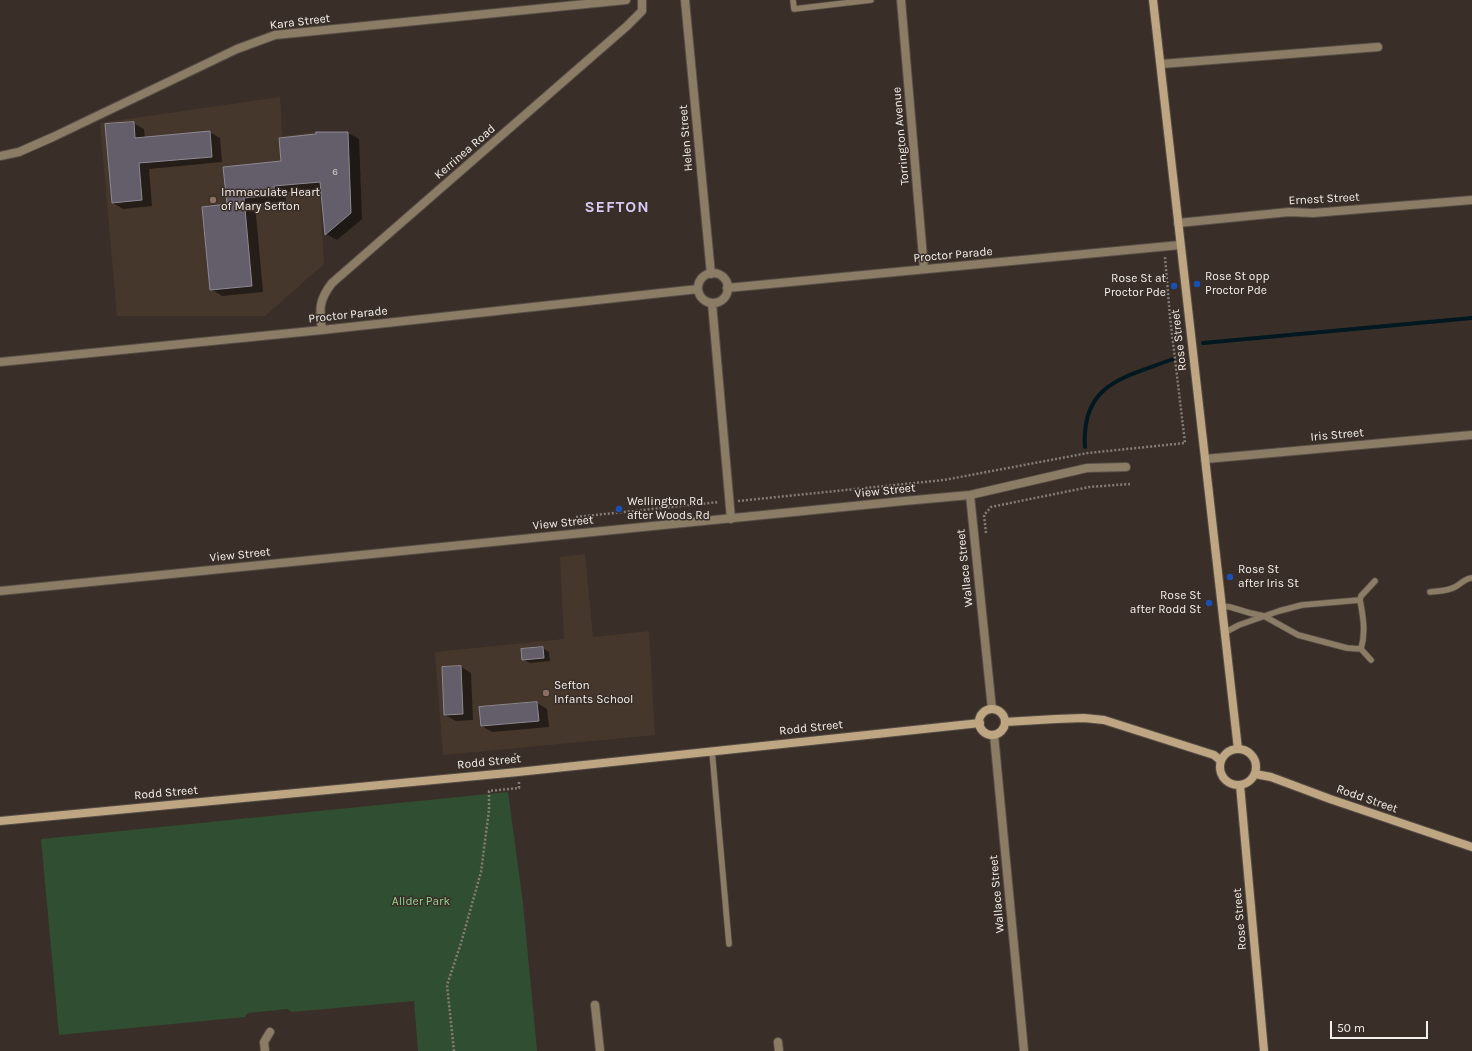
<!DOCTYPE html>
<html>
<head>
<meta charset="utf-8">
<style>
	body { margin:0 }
	#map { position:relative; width:1472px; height:1051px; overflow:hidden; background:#392f28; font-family:Karla,sans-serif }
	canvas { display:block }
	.scale { position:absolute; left:1330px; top:1021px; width:98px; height:18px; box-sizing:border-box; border:2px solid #f5efeb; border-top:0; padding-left:5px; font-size:12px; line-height:14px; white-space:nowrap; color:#f5efeb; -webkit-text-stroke:3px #392f28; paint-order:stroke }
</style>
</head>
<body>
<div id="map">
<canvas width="1472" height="1051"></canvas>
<div class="scale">50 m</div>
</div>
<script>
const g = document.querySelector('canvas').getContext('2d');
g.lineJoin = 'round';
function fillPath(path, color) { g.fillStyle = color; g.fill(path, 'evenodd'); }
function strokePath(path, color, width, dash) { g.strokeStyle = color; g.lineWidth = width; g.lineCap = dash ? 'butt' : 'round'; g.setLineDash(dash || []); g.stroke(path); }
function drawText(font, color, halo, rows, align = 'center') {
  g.font = font + ' Karla,sans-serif'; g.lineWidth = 3; g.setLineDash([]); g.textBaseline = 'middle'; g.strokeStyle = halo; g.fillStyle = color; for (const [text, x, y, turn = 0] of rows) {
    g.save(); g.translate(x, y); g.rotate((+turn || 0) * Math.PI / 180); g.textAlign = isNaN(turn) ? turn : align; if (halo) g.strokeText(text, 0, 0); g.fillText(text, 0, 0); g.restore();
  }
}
fillPath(new Path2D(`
	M280 97 282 136 316 132 324 264 265 316H117L100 123Z
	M585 554 593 637 649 631 655 735 443 755 435 652 564 639 560 557Z`), '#46372c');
fillPath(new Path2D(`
	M508 792 523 903 537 1051H418L414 1001 292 1012 287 1009 248 1013 245 1017 59 1035 41 839Z`), '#304e31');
fillPath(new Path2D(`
	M133 123 144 129 145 138 209 132 220 138 222 162 149 169 152 206 123 209 113 203Z
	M348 133 359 139 362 219 337 240 326 234 322 189 285 192 286 201 255 204 263 292 222 296 211 289 228 205 282 162Z
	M543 648 549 652 550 661 530 663 523 659Z
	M461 667 471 673 473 720 456 721 445 715Z
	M537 703 547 709 549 727 492 732 482 726Z`), '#0007');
strokePath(new Path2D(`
	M1203 343 1472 318
	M1085 447C1081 383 1124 378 1173 359`), '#021821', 4);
const building = new Path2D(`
	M134 122 135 138 210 131 212 157 139 163 142 200 112 203 105 124Z
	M316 132H348L351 213 325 235 320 182 274 186 275 195 244 198 252 286 210 290 202 207 227 204 223 167 281 161 279 138 316 134Z
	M543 647 544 658 522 660 521 649Z
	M461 666 463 714 444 715 442 667Z
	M537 702 539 721 481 726 479 707Z`);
fillPath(building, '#635e69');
strokePath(building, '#8d8893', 1);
const lane = new Path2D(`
	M793 0 794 9 871 0
	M1430 592C1439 591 1448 591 1455 587 1461 584 1465 578 1472 578
	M1360 600C1363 616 1366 632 1361 649L1371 660
	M1221 606 1230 607 1250 613 1264 616 1298 635 1347 648 1361 649
	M1224 633 1239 625 1279 611 1302 605 1360 600 1361 596 1375 581
	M712 751 729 944`);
const street = new Path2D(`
	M685 0 711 274
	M901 0 924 269
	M1161 64 1378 47
	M0 156 19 152 53 137 237 49 275 35 626 0
	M1178 223 1289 212 1313 213 1472 200
	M698 288a15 15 0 1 1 30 0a15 15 0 1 1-30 0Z
	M727 288 1180 245
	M712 303 731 519
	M322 330C319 308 319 300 332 283L627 26 642 11V0
	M0 362 322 330 698 289
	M1205 459 1472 435
	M970 495 992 709
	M0 591 904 501 970 495 1087 468 1126 467
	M994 735 1024 1051
	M595 1005 600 1051
	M778 1042 779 1051
	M265 1051 264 1042 270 1032`);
const secondary = new Path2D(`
	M1153 0 1238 749
	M979 722a13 13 0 1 1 26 0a13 13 0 1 1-26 0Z
	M1005 722 1056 719 1084 718 1104 720 1214 755 1221 761
	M1220 767a18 18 0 1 1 36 0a18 18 0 1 1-36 0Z
	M1255 774 1271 777 1330 799 1472 847
	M1240 785 1264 1051
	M0 821 518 772 980 723`);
strokePath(lane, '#574e47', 7);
strokePath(street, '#574e47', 10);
strokePath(secondary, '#574e47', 10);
strokePath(new Path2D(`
	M738 501 944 480 1088 453 1185 443 1170 317 1165 257
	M576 517 719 502
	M986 533 984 515 991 507 1089 487 1130 484
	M515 753 516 762
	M454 1051 447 985 461 943 481 872 489 810V791L519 788V781`), '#857c76', 2.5, [2, 2]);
strokePath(lane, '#8b7c65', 5.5);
strokePath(street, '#8b7c65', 8);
strokePath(secondary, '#bfa682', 8);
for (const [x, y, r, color] of [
	[213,200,4,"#8d6e63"],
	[1197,284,4,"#1a4fb4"],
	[1174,286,4,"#1a4fb4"],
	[619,509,4,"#1a4fb4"],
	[1230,577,4,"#1a4fb4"],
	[1209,603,4,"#1a4fb4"],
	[546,693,4,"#8d6e63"]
]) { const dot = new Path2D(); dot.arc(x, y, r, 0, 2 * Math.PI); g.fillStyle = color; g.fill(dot); strokePath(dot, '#392f28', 1.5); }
drawText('10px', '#d0cbca', null, [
	["6",335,172]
]);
drawText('12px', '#f5efeb', '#392f28', [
	["Kara Street",300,22,-7],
	["Torrington Avenue",901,136,-95],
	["Helen Street",686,138,-95],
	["Kerrinea Road",465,152,-41],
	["Ernest Street",1324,199,-3],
	["Proctor Parade",953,255,-5],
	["Proctor Parade",348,315,-6],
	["Rose Street",1179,340,-97],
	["Iris Street",1337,435,-5],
	["View Street",885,491,-6],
	["View Street",563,523,-6],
	["View Street",240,555,-6],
	["Wallace Street",965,568,-96],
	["Rodd Street",811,728,-6],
	["Rodd Street",489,762,-6],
	["Rodd Street",166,793,-5],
	["Rodd Street",1367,799,19],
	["Wallace Street",997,894,-95],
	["Rose Street",1240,919,-95]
]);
drawText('12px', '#f5efeb', '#392f28', [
	["Immaculate Heart",221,193],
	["of Mary Sefton",221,207],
	["Rose St opp",1205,277],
	["Proctor Pde",1205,291],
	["Rose St at",1166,279,"right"],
	["Proctor Pde",1166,293,"right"],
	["Wellington Rd",627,502],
	["after Woods Rd",627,516],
	["Rose St",1238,570],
	["after Iris St",1238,584],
	["Rose St",1201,596,"right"],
	["after Rodd St",1201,610,"right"],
	["Sefton",554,686],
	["Infants School",554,700]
], 'left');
drawText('12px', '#92d593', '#392f28', [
	["Allder Park",421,902]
]);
g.letterSpacing = '1px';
drawText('bold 16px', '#d8caf5', '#392f28', [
	["SEFTON",617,207]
]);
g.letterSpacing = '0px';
</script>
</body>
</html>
